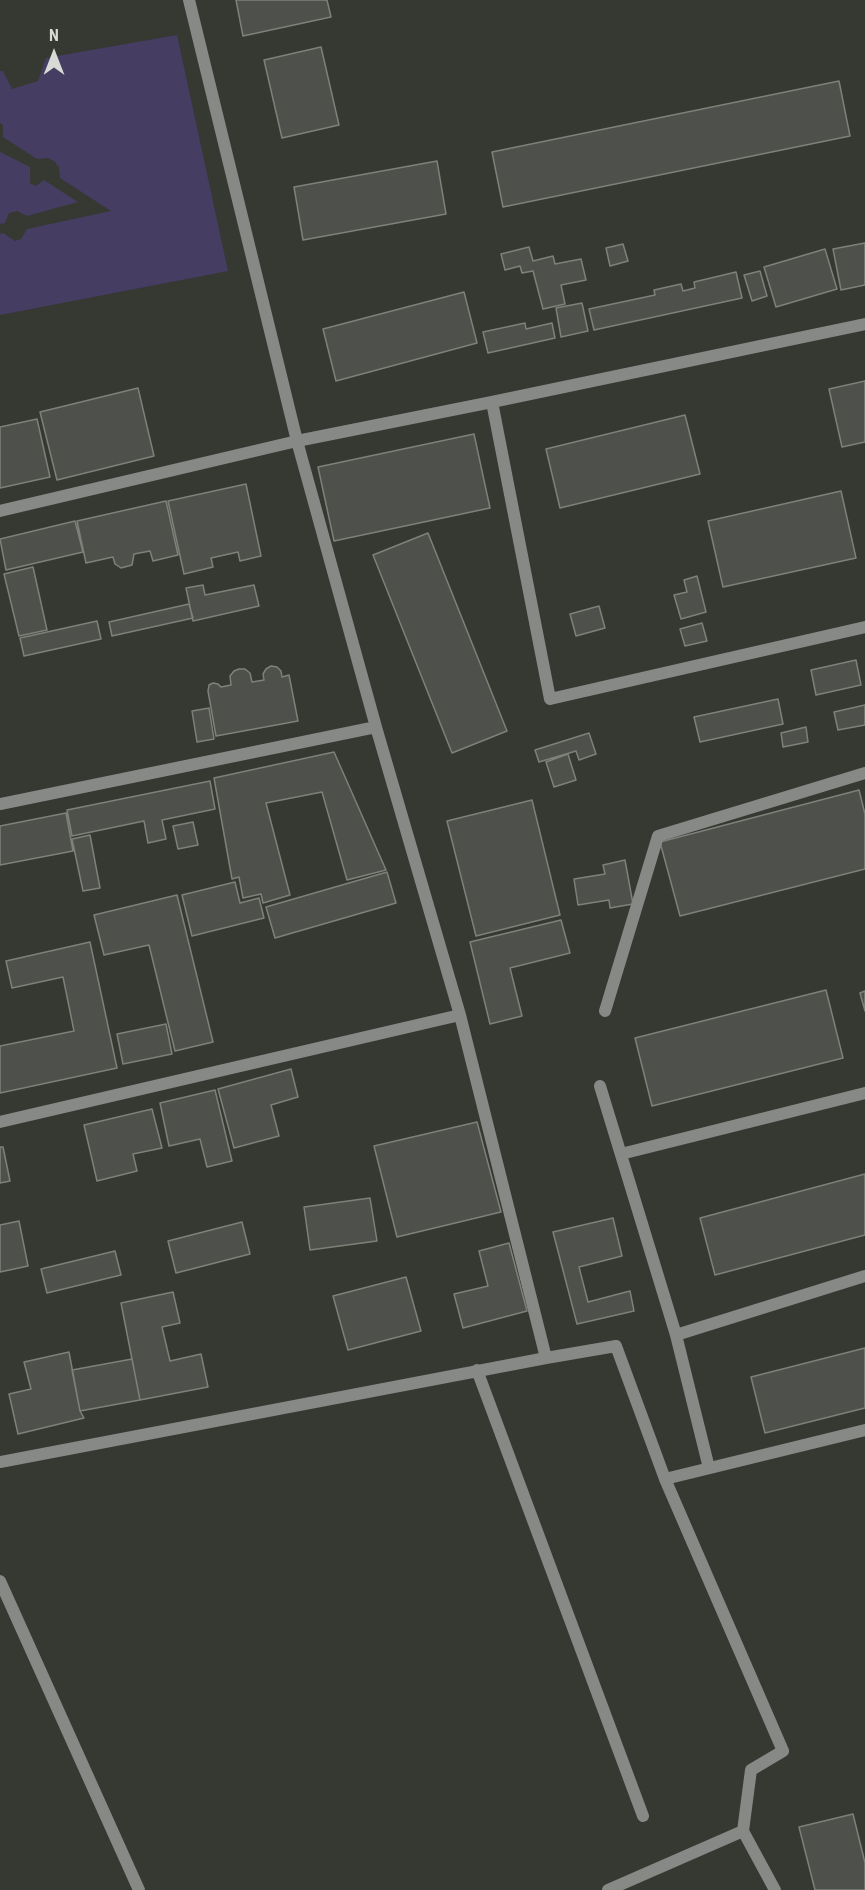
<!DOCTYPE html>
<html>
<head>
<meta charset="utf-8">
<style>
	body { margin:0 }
	#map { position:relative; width:865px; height:1890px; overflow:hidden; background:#363832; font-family:"Roboto Condensed",sans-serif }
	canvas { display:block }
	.north { position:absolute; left:24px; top:24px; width:60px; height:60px; -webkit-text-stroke:4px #363832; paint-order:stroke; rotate:0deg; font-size:16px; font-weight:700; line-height:24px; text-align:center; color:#d8dad6 }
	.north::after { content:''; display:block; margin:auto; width:21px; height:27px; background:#d8dad6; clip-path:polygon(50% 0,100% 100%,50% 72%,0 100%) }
</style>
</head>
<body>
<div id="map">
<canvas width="865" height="1890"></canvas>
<div class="north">N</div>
</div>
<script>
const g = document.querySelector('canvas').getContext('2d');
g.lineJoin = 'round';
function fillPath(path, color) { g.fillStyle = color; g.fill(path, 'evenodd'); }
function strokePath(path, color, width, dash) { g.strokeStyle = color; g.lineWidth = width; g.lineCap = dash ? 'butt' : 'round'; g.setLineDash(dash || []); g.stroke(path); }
fillPath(new Path2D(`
	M177 35 228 271 0 315V234L3 233 15 241 21 239 27 229 111 211 60 178 59 167 54 161 48 158 37 159 3 137V125L0 123V71H3L12 89 38 81 46 58Z
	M0 152 30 167V183L36 186 44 180 78 202 27 216 17 211 9 213 5 223 0 224Z`), '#463d63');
const building = new Path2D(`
	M236 0H327L331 17 243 36Z
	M321 47 339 125 282 138 264 60Z
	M839 81 850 136 503 207 492 152Z
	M437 161 446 214 303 240 294 187Z
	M865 243V285L841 290 833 249Z
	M623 244 628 261 610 266 606 248Z
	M529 247 533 261 553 256 555 264 581 259 586 280 561 285 565 304 543 309 533 271 522 273 520 266 505 270 501 254Z
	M825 249 837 289 776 307 764 267Z
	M760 271 767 296 752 301 744 275Z
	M736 272 742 298 594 330 589 309 655 295 654 290 681 284 683 291 695 288 694 282Z
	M464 292 477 343 336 381 323 329Z
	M582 303 588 331 561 337 556 308Z
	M525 323 526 329 552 323 555 338 488 353 483 332Z
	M865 381V442L842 447 829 389Z
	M138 388 154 456 57 480 40 412Z
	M685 415 700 474 560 508 546 449Z
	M37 419 50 477 0 488V427Z
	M474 434 490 508 334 541 318 467Z
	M246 484 261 556 240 561 238 552 211 558 213 567 184 574 168 501Z
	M841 491 856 558 723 587 708 521Z
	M166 501 178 555 153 561 150 551 134 554 132 565 121 568 115 564 113 557 86 563 77 521Z
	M75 521 83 552 6 570 0 539Z
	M428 533 507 731 452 753 373 555Z
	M33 567 47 630 19 636 4 574Z
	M697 576 706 612 681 619 674 595 687 592 684 580Z
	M203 585 205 595 254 585 259 606 193 621 186 588Z
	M189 604 193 618 112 636 109 622Z
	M599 606 605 628 576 636 570 614Z
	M97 621 101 639 24 656 20 638Z
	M702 623 707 641 685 646 680 629Z
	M856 660 861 685 816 695 811 670Z
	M271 666 277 667 281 671 282 677 289 675 298 721 216 736 208 691 209 685 213 683 218 684 221 687 231 685 230 676 234 671 239 669H245L250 673 252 682 264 680 263 674 266 669Z
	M778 699 783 724 700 742 694 717Z
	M865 705V725L838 730 834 712Z
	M209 708 214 739 197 742 192 711Z
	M806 727 808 742 783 747 781 733Z
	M589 733 596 754 579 760 576 751 539 762 535 750Z
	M334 752 386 870 347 880 322 792 266 803 290 895 263 903 261 894 243 898 239 877 232 879 214 778Z
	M568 754 576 780 554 787 546 762Z
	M210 781 215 809 162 820 166 839 148 843 144 821 72 836 67 810Z
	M859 790 865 814V869L680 916 660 842Z
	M532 800 560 915 476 936 447 821Z
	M66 813 73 851 0 865V826Z
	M193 822 198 845 178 849 173 826Z
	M90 835 100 888 83 891 72 839Z
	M625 860 633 904 610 908 609 900 578 905 574 879 605 874 603 865Z
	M387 872 396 903 275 938 266 907Z
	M235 882 240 903 259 898 264 918 192 936 182 895Z
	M177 895 213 1042 175 1051 149 945 104 955 94 915Z
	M561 920 570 953 510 968 522 1016 490 1024 470 942Z
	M90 942 117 1068 0 1093V1046L74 1031 63 977 12 988 6 961Z
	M826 990 843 1058 652 1106 635 1038Z
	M865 991V1011L860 993Z
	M166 1024 172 1054 123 1064 117 1034Z
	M291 1069 298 1097 271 1105 279 1136 234 1148 218 1089Z
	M215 1090 232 1161 207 1167 200 1139 169 1146 160 1103Z
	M152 1109 162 1148 133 1154 137 1171 97 1181 84 1125Z
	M477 1122 501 1212 397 1237 374 1146Z
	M0 1147H3L10 1181 0 1183Z
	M865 1174V1235L715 1275 700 1218Z
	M370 1198 377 1241 310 1250 304 1207Z
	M613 1218 622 1256 579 1267 588 1302 630 1291 634 1311 577 1324 553 1232Z
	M19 1221 28 1266 0 1272V1225Z
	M242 1222 250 1254 176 1273 168 1241Z
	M509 1243 527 1311 463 1328 454 1294 488 1286 479 1251Z
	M115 1251 121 1275 47 1293 41 1269Z
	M406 1277 421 1331 348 1350 333 1296Z
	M173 1292 180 1323 162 1327 170 1361 201 1354 208 1387 140 1400 121 1303Z
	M865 1348V1408L765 1433 751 1377Z
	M69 1352 80 1411 84 1418 18 1434 9 1394 31 1389 24 1362Z
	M132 1359 140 1400 80 1411 72 1370Z
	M853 1814 865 1863V1890H815L799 1827Z`);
fillPath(building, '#4e514b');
strokePath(building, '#7e817a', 1.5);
strokePath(new Path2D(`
	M189 0 297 441 376 727 460 1015 546 1358 616 1346 665 1479 865 1430
	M492 402 550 699 865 627
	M0 511 297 441 492 402 865 324
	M0 804 376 727
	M605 1011 658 836 865 773
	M600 1086 676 1335 709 1468
	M0 1122 460 1015
	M621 1154 865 1093
	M676 1335 865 1276
	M477 1370 643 1816
	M0 1462 546 1358
	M665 1479 783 1751 751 1770 743 1831 775 1890
	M0 1581 139 1890
	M608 1890 743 1831`), '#878986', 12);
</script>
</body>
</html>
